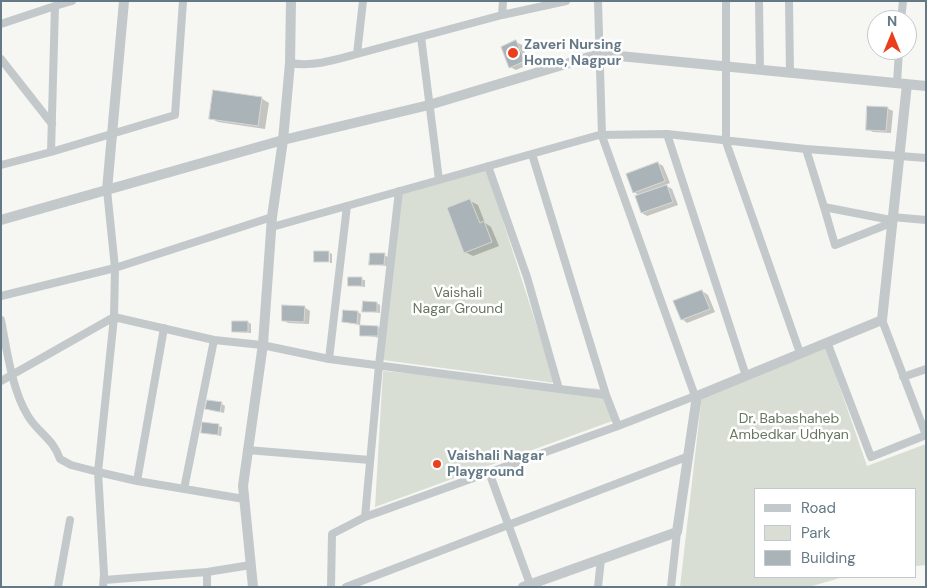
<!DOCTYPE html>
<html>
<head>
<meta charset="utf-8">
<style>
	body { margin:0 }
	#map { position:relative; width:927px; height:588px; overflow:hidden; background:#f6f6f2; font-family:"DM Sans",sans-serif }
	canvas { display:block }
	.frame { position:absolute; inset:0; border:2px solid #647985; pointer-events:none }
	.legend { position:absolute; left:754px; top:488px; width:162px; height:90px; box-sizing:border-box; background:#fff; border:1px solid #c1c9ce; margin:0; padding:6px 9px; list-style:none; font-size:15px; color:#647985 }
	.legend li { display:flex; align-items:center; gap:10px; height:25px }
	.legend b { width:25px; border:1px solid #c1c9ce }
	.north { position:absolute; left:867px; top:10px; width:50px; height:50px; box-sizing:border-box; background:#fff; border:1px solid #c1c9ce; border-radius:50%; rotate:0deg; font-size:14px; font-weight:700; line-height:20px; text-align:center; color:#647985 }
	.north::after { content:''; display:block; margin:auto; width:18px; height:22px; background:#ea3e1e; clip-path:polygon(50% 0,100% 100%,50% 72%,0 100%) }
</style>
</head>
<body>
<div id="map">
<canvas width="927" height="588"></canvas>
<div class="frame"></div>
<ul class="legend">
<li><b style="height:6px;background:#c3c8ca"></b>Road</li>
<li><b style="height:14px;background:#d8ded3"></b>Park</li>
<li><b style="height:14px;background:#aab4b8"></b>Building</li>
</ul>
<div class="north">N</div>
</div>
<script>
const g = document.querySelector('canvas').getContext('2d');
g.lineJoin = 'round';
function fillPath(path, color) { g.fillStyle = color; g.fill(path, 'evenodd'); }
function strokePath(path, color, width, dash) { g.strokeStyle = color; g.lineWidth = width; g.lineCap = dash ? 'butt' : 'round'; g.setLineDash(dash || []); g.stroke(path); }
function drawText(font, color, halo, rows, align = 'center') {
  g.font = font + ' "DM Sans",sans-serif'; g.lineWidth = 5; g.setLineDash([]); g.textBaseline = 'middle'; g.strokeStyle = halo; g.fillStyle = color; for (const [text, x, y, turn = 0] of rows) {
    g.save(); g.translate(x, y); g.rotate((+turn || 0) * Math.PI / 180); g.textAlign = isNaN(turn) ? turn : align; if (halo) g.strokeText(text, 0, 0); g.fillText(text, 0, 0); g.restore();
  }
}
fillPath(new Path2D(`
	M486 168 555 383 383 360 400 192Z
	M826 347 867 466 926 444V565L916 566V489H756V577H843L809 587H680L702 395Z
	M383 371 600 389 615 420 375 507Z`), '#d8ded3');
fillPath(new Path2D(`
	M516 42 522 45 530 64 516 70 510 67Z
	M261 98 269 103 265 129 218 122 210 118Z
	M887 108 893 111 891 133 873 132 867 129Z
	M658 163 663 166 670 183 665 185 672 189 678 205 647 216 642 213 640 196 634 192Z
	M470 201 478 205 485 223 491 227 499 246 473 256 465 252Z
	M330 253 332 254V263H330Z
	M384 255 388 257 387 266 371 264Z
	M350 278 365 280V287L349 285Z
	M702 291 708 295 715 312 687 323 682 319Z
	M377 303 380 305V313L364 311Z
	M304 307 310 311 309 324 288 323 283 320Z
	M358 312 361 314 360 325 343 322Z
	M248 322 251 324V333L233 332Z
	M378 327 381 329V338L361 335Z
	M222 404 225 406 224 413 206 408Z
	M203 423 222 427 221 436 202 432Z`), '#0003');
const building = new Path2D(`
	M516 40 525 61 509 68 501 47Z
	M213 90 262 97 258 126 209 119Z
	M867 106 888 107 886 131 866 130Z
	M658 162 665 181 633 193 626 174Z
	M667 185 673 202 641 213 635 196Z
	M470 199 480 223 484 221 492 242 464 253 447 208Z
	M314 251H329V262H314Z
	M370 253H385L384 265H369Z
	M348 277H362V286H348Z
	M702 290 710 309 681 320 673 301Z
	M363 301 377 302V312H362Z
	M282 305 305 306 304 322 282 321Z
	M343 310 358 311 357 324 342 322Z
	M232 321H248V332H232Z
	M360 325 378 326V336H360Z
	M207 400 222 402 220 412 205 409Z
	M202 422 219 424 218 435 201 433Z`);
fillPath(building, '#aab4b8');
strokePath(building, '#d7d7d5', 1);
strokePath(new Path2D(`
	M363 1 357 54 502 15
	M503 1 502 15 566 1
	M598 1 602 136 695 396H697
	M726 1V142L800 353
	M759 1 760 70
	M789 1 790 73
	M55 6 72 1
	M901 20 903 1
	M1 24 55 6 51 152 1 165
	M421 37 439 180
	M1 59 52 124
	M290 63C313 67 335 60 357 54
	M897 83 899 50
	M667 134 746 376
	M806 149 824 207 891 220
	M51 152 175 115 183 1
	M532 154 606 395
	M488 166 527 277 559 389
	M399 191 379 365 365 517 618 426
	M824 207 835 245 891 223
	M892 217 926 220
	M272 227 599 135 667 134 806 149 926 158
	M1 296 115 268 107 190
	M1 320C7 351 12 390 28 416 39 434 52 437 60 459L71 465 98 472 104 574 103 587
	M882 320 926 435
	M827 342 871 457 926 435
	M329 359 347 206
	M903 377 926 369
	M1 381 114 317 115 268 272 217
	M247 450 370 460
	M489 472 530 584
	M137 481 164 328
	M184 489 214 340
	M244 499 137 481 98 472 114 317 214 340 262 345 329 359 606 395 618 426 695 396
	M207 572V587
	M104 580 207 572 251 565
	M58 587 70 520
	M331 587 332 534 365 517
	M346 587 689 456
	M598 587 601 559
	M671 587 677 532`), '#c3c8ca', 8);
strokePath(new Path2D(`
	M107 190 124 1
	M1 220 283 140 429 105 599 54 926 86
	M253 587 243 486 263 344 272 217 283 140 290 63 291 1
	M523 587 677 532 697 396 882 320 907 84`), '#c3c8ca', 10);
for (const [x, y, r, color] of [
	[513,53,6,"#ea3e1e"],
	[437,464,5,"#ea3e1e"]
]) { const dot = new Path2D(); dot.arc(x, y, r, 0, 2 * Math.PI); g.fillStyle = color; g.fill(dot); strokePath(dot, '#fff', 2); }
drawText('bold 14px', '#647985', '#fff', [
	["Zaveri Nursing",524,45],
	["Home, Nagpur",524,61],
	["Vaishali Nagar",447,456],
	["Playground",447,472]
], 'left');
drawText('14px', '#66775f', '#fff', [
	["Vaishali",458,293],
	["Nagar Ground",458,309],
	["Dr. Babashaheb",789,419],
	["Ambedkar Udhyan",789,435]
]);
</script>
</body>
</html>
